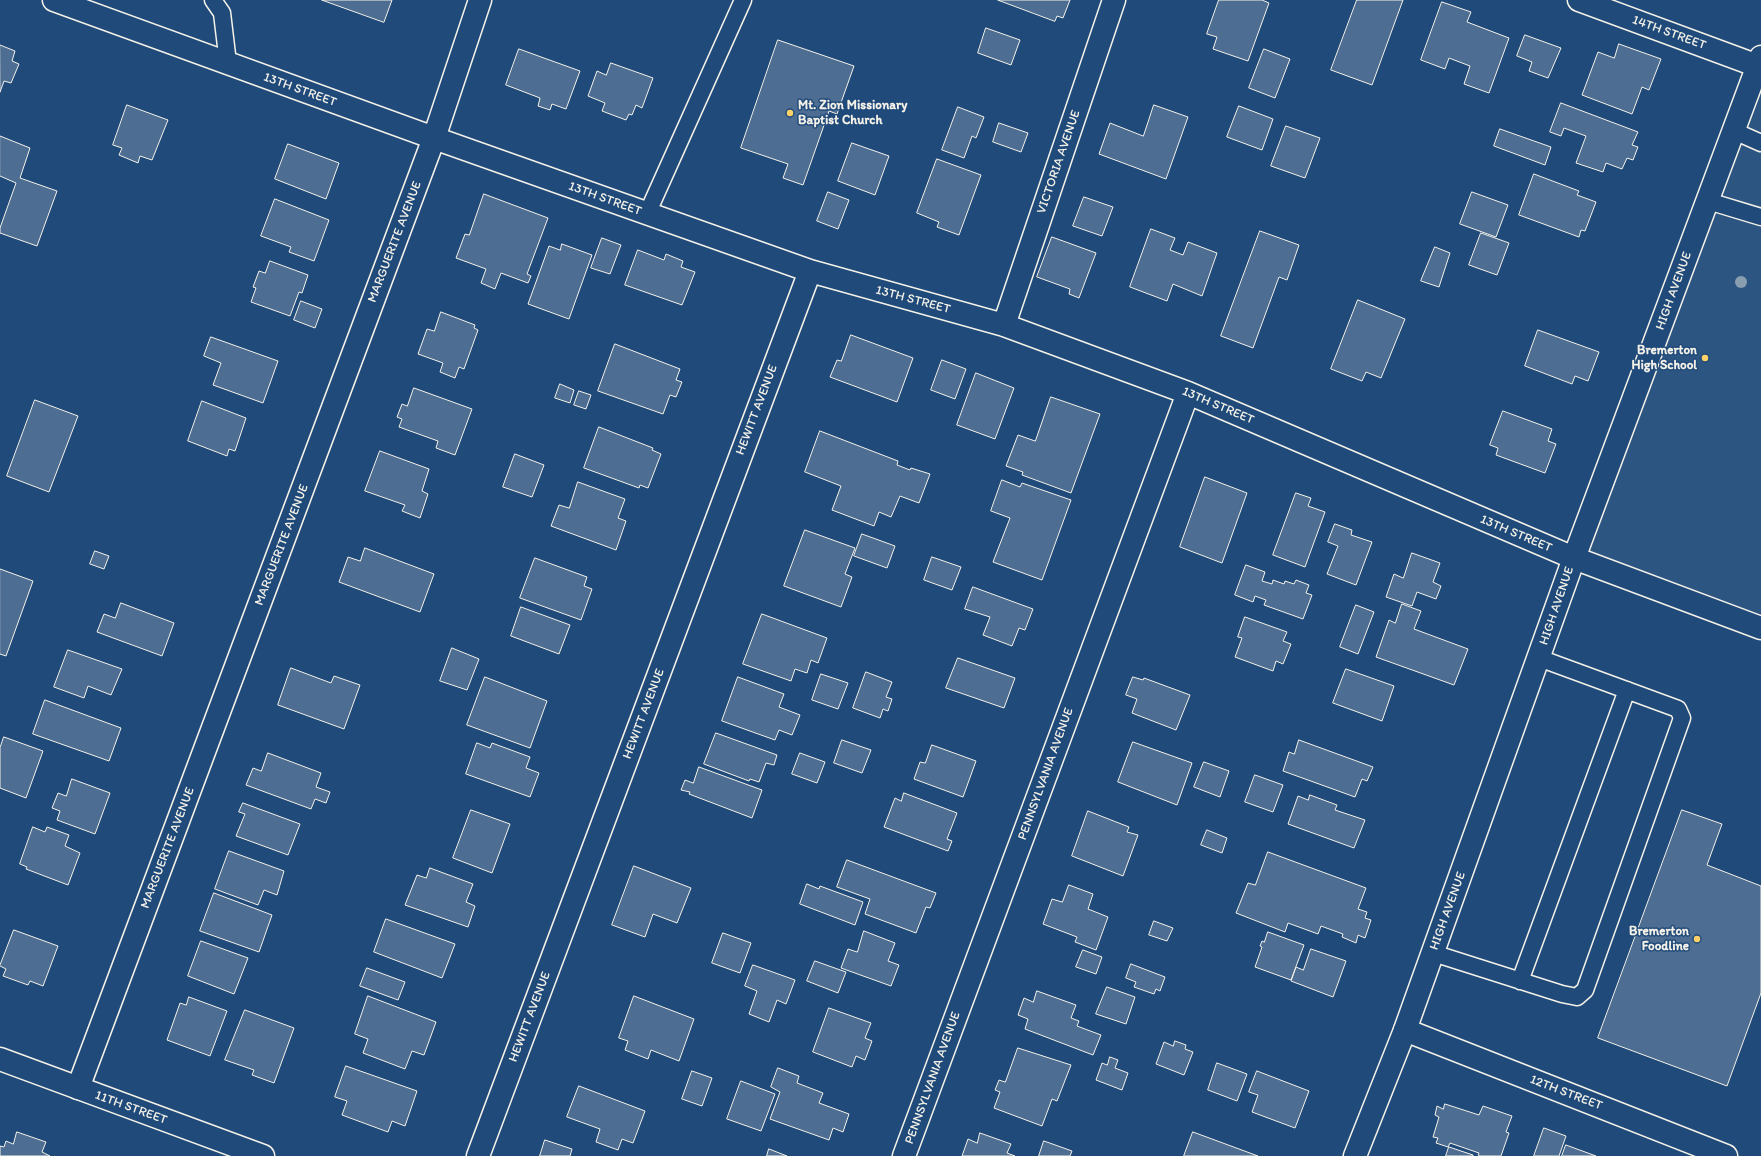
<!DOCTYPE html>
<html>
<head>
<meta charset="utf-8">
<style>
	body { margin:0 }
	canvas { display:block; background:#1f4a7a }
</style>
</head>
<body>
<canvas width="1761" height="1156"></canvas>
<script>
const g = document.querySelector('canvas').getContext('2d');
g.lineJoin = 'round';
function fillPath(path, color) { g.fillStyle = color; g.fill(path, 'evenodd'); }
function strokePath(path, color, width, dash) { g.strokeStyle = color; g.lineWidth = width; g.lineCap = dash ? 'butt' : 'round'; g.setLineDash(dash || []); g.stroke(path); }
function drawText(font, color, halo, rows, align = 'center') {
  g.font = font + ' Itim,sans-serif'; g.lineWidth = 3; g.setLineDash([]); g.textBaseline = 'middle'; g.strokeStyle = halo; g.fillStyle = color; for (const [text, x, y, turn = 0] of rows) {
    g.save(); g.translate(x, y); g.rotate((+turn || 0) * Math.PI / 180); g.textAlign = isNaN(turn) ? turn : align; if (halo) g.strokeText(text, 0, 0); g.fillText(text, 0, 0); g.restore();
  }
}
fillPath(new Path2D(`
	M1761 57V628L1574 558Z`), '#2d5581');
const building = new Path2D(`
	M322 0H392L384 22Z
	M998 0H1070L1063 18 1057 16 1055 21Z
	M1219 0H1262L1269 3 1248 61 1213 49 1217 37 1207 34Z
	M1357 0H1403L1372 85 1331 70Z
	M1442 2 1471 12 1467 22 1509 38 1489 93 1464 84 1470 66 1449 58 1445 69 1421 60Z
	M986 28 1020 40 1011 65 978 53Z
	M1525 35 1561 48 1548 78 1529 71 1532 62 1517 56Z
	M778 40 854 66 837 114 829 111 803 185 783 178 788 164 741 148Z
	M1619 44 1661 59 1649 90 1642 87 1632 114 1582 95 1598 52 1614 58Z
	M0 45 15 51 12 61 19 64 11 83 4 81 0 92Z
	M519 49 580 71 566 109 552 104 550 110 538 106 540 98 506 85Z
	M1264 49 1290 59 1275 98 1249 88Z
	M611 63 653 78 642 108 636 105 632 115 629 114 626 120 602 111 605 103 588 96 597 71 606 75Z
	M1561 103 1638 132 1632 145 1638 147 1633 160 1627 158 1622 169 1606 163 1603 172 1576 163 1586 136 1564 128 1561 136 1550 132Z
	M127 105 168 120 152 160 140 156 138 163 119 155 122 148 113 145Z
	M1154 105 1188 117 1166 179 1099 154 1110 123 1143 136Z
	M1239 106 1273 119 1262 150 1227 137Z
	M958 107 984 117 976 138 972 136 964 158 942 150Z
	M999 123 1028 133 1021 152 993 142Z
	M1286 126 1320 138 1305 178 1271 166Z
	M1500 129 1551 147 1545 165 1494 146Z
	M0 136 30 148 20 178 57 191 37 246 0 233V228L16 183 0 176Z
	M852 143 889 156 875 195 838 181Z
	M288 144 339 163 326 199 275 179Z
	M937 159 981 175 959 235 937 227 939 222 917 213Z
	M1534 174 1579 191 1577 195 1596 202 1585 231 1581 230 1579 237 1519 215Z
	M828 192 849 200 838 229 817 221Z
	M1472 192 1508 205 1496 237 1460 224Z
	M484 194 548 218 527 274 531 276 528 283 501 273 495 289 481 283 486 269 456 258 465 234 469 235Z
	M1084 197 1113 207 1102 236 1073 226Z
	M275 199 329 220 314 261 289 252 291 247 261 236Z
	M1151 229 1175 238 1170 250 1183 255 1188 242 1217 253 1202 296 1173 284 1167 301 1130 287Z
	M1260 231 1299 245 1287 280 1279 277 1253 348 1221 336Z
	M1481 233 1509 243 1497 275 1469 265Z
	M1052 237 1096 253 1079 298 1069 294 1070 289 1037 277Z
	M602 238 621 245 610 274 591 268Z
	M562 244 592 255 569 319 528 304 549 246 560 250Z
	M1435 247 1450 253 1439 287 1421 281Z
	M638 250 664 260 666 254 683 261 681 267 695 272 682 305 625 285Z
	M270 261 308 275 302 293 299 292 290 316 251 302 256 288 253 287 259 271 265 273Z
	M1358 300 1405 319 1381 378 1366 372 1362 381 1331 369Z
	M301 301 322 309 315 328 294 320Z
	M441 312 475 325 474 328 478 330 464 369 459 367 455 378 440 372 443 363 418 354 427 329 434 331Z
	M1538 330 1599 352 1588 381 1575 376 1572 384 1525 366Z
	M851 335 913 358 897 402 830 377 837 360 841 361Z
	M211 337 278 361 263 403 213 385 221 363 204 356Z
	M615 344 680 369 676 380 682 382 676 397 670 395 663 414 598 391Z
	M942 360 966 369 955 399 931 390Z
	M976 373 1014 388 995 439 957 425Z
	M560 384 574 390 570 403 555 398Z
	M414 388 472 409 455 455 436 448 438 441 399 427 402 419 397 417 402 404 407 406Z
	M579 391 591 395 586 409 574 405Z
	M1051 397 1100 414 1071 493 1022 475 1023 472 1006 466 1018 435 1035 441Z
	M35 400 78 416 49 492 7 476Z
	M202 401 246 418 235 451 229 449 227 456 188 441Z
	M1503 411 1552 429 1548 441 1556 444 1545 473 1496 455 1498 448 1490 445Z
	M599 427 653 448 652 450 661 454 648 488 640 485 639 488 584 468Z
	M820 431 898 461 897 465 910 470 911 468 930 474 919 503 900 496 891 517 879 512 874 526 832 510 841 486 805 472Z
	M380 451 429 469 422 491 428 494 420 518 402 511 405 505 365 491Z
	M515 454 544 465 532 497 503 487Z
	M1205 477 1247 493 1222 563 1180 547Z
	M1002 480 1020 487 1022 483 1071 500 1042 580 993 562 1010 518 991 511Z
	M578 482 625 499 618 518 626 521 616 550 551 526 559 505 569 508Z
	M1296 493 1311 498 1308 506 1325 512 1305 567 1273 555Z
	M1335 524 1352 530 1351 535 1372 542 1356 585 1327 574 1338 546 1328 542Z
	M805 530 855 548 845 574 852 577 841 607 784 586Z
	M862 534 895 546 887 568 854 556Z
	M365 548 434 574 420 612 339 582 348 557 360 561Z
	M95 551 109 556 104 569 90 564Z
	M1412 553 1440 563 1433 582 1441 586 1436 599 1417 592 1412 606 1386 597 1394 574 1403 578Z
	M932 557 961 567 952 590 924 580Z
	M535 558 587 577 584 586 592 589 581 620 520 598Z
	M1246 565 1265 572 1262 581 1272 584 1273 580 1284 584 1285 581 1294 584 1296 580 1309 585 1306 593 1312 595 1303 619 1264 605 1266 600 1255 596 1253 602 1235 595Z
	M0 569 33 581 6 656 0 654Z
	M973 587 1033 609 1025 630 1019 628 1012 646 983 635 990 617 965 609Z
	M121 603 174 623 162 656 97 632 104 614 115 618Z
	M1402 604 1421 611 1414 629 1468 649 1454 685 1376 657 1389 620 1395 623Z
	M1356 605 1374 612 1358 654 1340 647Z
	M521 607 570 625 559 654 511 636Z
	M762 614 827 638 818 663 811 660 807 673 795 669 791 681 743 664Z
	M1245 617 1287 632 1283 641 1291 644 1283 664 1276 661 1273 671 1235 657 1242 638 1238 637Z
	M452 648 479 659 467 690 440 681Z
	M68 650 122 669 111 695 88 686 84 698 54 687Z
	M958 658 1015 678 1004 708 946 688Z
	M291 668 331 683 334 676 360 685 344 729 278 705Z
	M1346 669 1394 686 1382 721 1333 703Z
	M866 672 892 682 886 697 892 699 888 711 883 709 880 718 853 708Z
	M821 674 848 683 838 709 812 700Z
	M485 677 547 701 530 748 467 725Z
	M738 677 784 694 779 707 800 715 792 735 779 730 775 740 722 721Z
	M1133 677 1143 680 1144 678 1190 695 1176 730 1132 713 1137 699 1126 695Z
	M45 700 121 728 109 761 33 734Z
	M716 733 777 755 774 765 766 763 759 782 750 779 749 781 704 764Z
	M4 737 43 751 26 798 0 788V748Z
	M842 740 871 750 862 773 834 763Z
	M1299 740 1373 767 1367 781 1362 779 1355 797 1283 771 1289 752 1294 754Z
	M1133 742 1192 763 1177 805 1118 782Z
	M477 743 490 748 492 743 530 757 526 768 539 773 530 797 466 774Z
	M932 745 976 761 963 797 914 779 920 762 925 763Z
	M268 753 321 773 316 787 330 792 326 803 315 799 311 809 246 785 253 768 261 771Z
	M800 753 825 762 817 783 792 774Z
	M1204 762 1229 771 1220 797 1194 787Z
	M699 767 762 790 752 818 689 794 690 792 681 790 685 780 693 783Z
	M1255 775 1283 785 1273 812 1245 802Z
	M72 779 110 793 95 834 57 820 60 811 52 808 58 793 66 796Z
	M904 793 957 813 947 839 952 841 948 851 884 827 895 798 901 801Z
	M1310 795 1337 805 1335 810 1365 820 1354 848 1288 824 1298 796 1308 800Z
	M243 803 300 824 288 855 236 836 245 814 239 812Z
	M471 810 510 824 492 873 453 858Z
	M1682 810 1722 824 1707 865 1761 886V993L1727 1086 1598 1038Z
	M1088 811 1129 827 1127 832 1138 835 1123 876 1072 856Z
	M33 827 45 832 47 827 69 835 65 846 80 853 68 885 26 869 27 867 20 864Z
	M1207 830 1227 838 1222 853 1201 845Z
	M229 851 284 871 277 895 264 890 258 905 215 889Z
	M1268 852 1366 888 1358 909 1367 912 1365 918 1371 920 1365 938 1358 935 1356 943 1342 937 1343 934 1321 926 1318 934 1288 923 1285 932 1236 913 1248 883 1255 885Z
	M847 860 936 893 930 908 926 907 916 933 865 914 870 899 837 887Z
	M634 866 691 888 677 923 653 914 645 937 612 925Z
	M430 868 473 884 466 902 475 906 468 927 405 905 417 875 426 878Z
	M807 884 819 889 820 886 863 902 855 925 800 904Z
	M1069 885 1093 894 1088 909 1108 917 1096 950 1075 942 1077 937 1043 924 1052 899 1062 902Z
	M214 893 272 915 259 952 200 931Z
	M386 919 455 944 442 978 374 952Z
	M1154 921 1173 928 1167 941 1149 935Z
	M14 930 58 946 43 986 30 981 28 985 3 976 6 969 0 966Z
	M864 931 895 943 888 961 899 965 891 986 841 968 848 949 857 952Z
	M1268 932 1304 945 1291 980 1255 967 1262 947 1260 946 1262 941 1264 942Z
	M723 933 751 943 740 973 712 963Z
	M201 941 248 958 234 994 188 976Z
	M1311 949 1346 961 1333 997 1291 981 1296 967 1303 970Z
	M1083 950 1102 957 1096 974 1076 967Z
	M815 961 846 972 838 993 807 981Z
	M1131 964 1165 977 1160 991 1156 989 1154 994 1134 987 1136 982 1126 978Z
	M753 965 795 980 786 1004 777 1000 769 1022 749 1014 757 991 745 986Z
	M367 968 405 982 398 1000 360 986Z
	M1107 987 1135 997 1126 1024 1096 1014Z
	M1037 991 1076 1005 1071 1018 1079 1021 1077 1026 1101 1035 1093 1055 1025 1029 1028 1019 1018 1015 1024 998 1033 1002Z
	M368 996 436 1022 424 1055 412 1051 405 1069 363 1053 368 1039 355 1034Z
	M634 996 694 1019 679 1061 651 1050 648 1059 625 1050 628 1041 619 1038Z
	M189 997 227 1011 210 1056 167 1040 180 1003 186 1005Z
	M829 1008 871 1023 865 1038 872 1041 865 1060 856 1056 852 1067 813 1052Z
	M245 1010 294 1028 274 1083 252 1075 254 1070 225 1060Z
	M1175 1041 1186 1045 1185 1049 1193 1052 1184 1075 1156 1064 1164 1042 1173 1046Z
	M1018 1048 1071 1065 1057 1101 1052 1099 1042 1126 994 1108 1000 1092 995 1090 999 1080 1005 1082Z
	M1110 1057 1118 1060 1115 1068 1128 1073 1122 1090 1096 1080 1102 1063 1107 1065Z
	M1217 1063 1247 1074 1237 1101 1208 1090Z
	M346 1066 417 1091 405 1126 392 1121 388 1132 342 1115 347 1101 335 1097Z
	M778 1068 799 1076 797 1083 823 1093 819 1103 849 1114 843 1132 833 1128 829 1140 770 1119 780 1092 771 1087Z
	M692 1071 712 1078 702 1106 682 1099Z
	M1257 1071 1309 1091 1295 1128 1252 1112 1258 1095 1249 1092Z
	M741 1081 775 1094 761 1131 727 1119Z
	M579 1086 645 1111 633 1143 622 1139 618 1150 596 1142 600 1129 567 1117Z
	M1445 1104 1479 1115 1483 1106 1512 1116 1506 1132 1509 1133 1501 1156H1480L1478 1155 1479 1153 1450 1143 1448 1147 1436 1143 1438 1138 1433 1137 1439 1117 1435 1115 1437 1106 1443 1109Z
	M1544 1128 1566 1136 1559 1156H1534Z
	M17 1132 46 1142 42 1152 50 1156H0V1146L4 1147 6 1141 13 1144Z
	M1193 1132 1258 1156H1184Z
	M980 1133 1011 1144 1007 1153 1015 1156H962L968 1139 977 1143Z
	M545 1140 572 1149 570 1156H540Z
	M1044 1141 1072 1151 1070 1156H1039Z
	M1566 1145 1596 1156H1562Z
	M1449 1147 1473 1155V1156H1446Z
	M769 1149 787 1156H767Z`);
fillPath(building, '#4d6e92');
strokePath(building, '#f4f1e8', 1);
const lane = new Path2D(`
	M213 0 222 13 228 63
	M1734 131 1761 143
	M1708 201 1761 217
	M647 214 743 0
	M1433 953 1562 994 1577 997 1585 990 1682 718 1678 709 1539 658
	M1520 981 1627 690`);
const street = new Path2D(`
	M54 0 434 138 810 271 1004 325 1188 393 1574 558
	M1579 0 1758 66
	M1004 325 1114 0
	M1405 1030 1726 1156
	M78 1088 434 138 480 0
	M478 1156 810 271
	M904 1156 1188 393`);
const secondary = new Path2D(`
	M1574 558 1761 628
	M0 1059 263 1156
	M1355 1156 1405 1030 1574 558 1761 57`);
strokePath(lane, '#f4f1e8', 19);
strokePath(street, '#f4f1e8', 25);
strokePath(secondary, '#f4f1e8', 25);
strokePath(lane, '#1f4a7a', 16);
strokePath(street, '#1f4a7a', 22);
strokePath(secondary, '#1f4a7a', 22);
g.fillStyle = '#8a9eb1';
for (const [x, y] of [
	[1741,282]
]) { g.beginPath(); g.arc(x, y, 6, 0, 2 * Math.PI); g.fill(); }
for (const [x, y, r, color] of [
	[790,113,4,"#ffd166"],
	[1705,358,4,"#ffd166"],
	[1697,939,4,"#ffd166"]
]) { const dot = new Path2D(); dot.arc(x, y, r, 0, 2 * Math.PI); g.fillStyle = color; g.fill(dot); strokePath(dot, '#1f4a7a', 1.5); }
drawText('13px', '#f4f1e8', '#1f4a7a', [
	["14TH STREET",1669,33,20],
	["13TH STREET",300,90,20],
	["VICTORIA AVENUE",1059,162,-71],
	["13TH STREET",605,199,20],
	["MARGUERITE AVENUE",395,242,-69],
	["HIGH AVENUE",1674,291,-70],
	["13TH STREET",913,300,15],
	["13TH STREET",1218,406,23],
	["HEWITT AVENUE",757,410,-69],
	["13TH STREET",1516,534,23],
	["MARGUERITE AVENUE",282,545,-69],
	["HIGH AVENUE",1557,606,-71],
	["HEWITT AVENUE",644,714,-69],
	["PENNSYLVANIA AVENUE",1046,774,-70],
	["MARGUERITE AVENUE",168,848,-69],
	["HIGH AVENUE",1448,911,-70],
	["HEWITT AVENUE",530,1017,-69],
	["PENNSYLVANIA AVENUE",933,1078,-70],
	["12TH STREET",1566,1093,21],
	["11TH STREET",131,1108,20]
]);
drawText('bold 13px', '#f4f1e8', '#1f4a7a', [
	["Mt. Zion Missionary",798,106,"left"],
	["Baptist Church",798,121,"left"],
	["Bremerton",1697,351],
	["High School",1697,366],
	["Bremerton",1689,932],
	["Foodline",1689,947]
], 'right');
</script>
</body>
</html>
